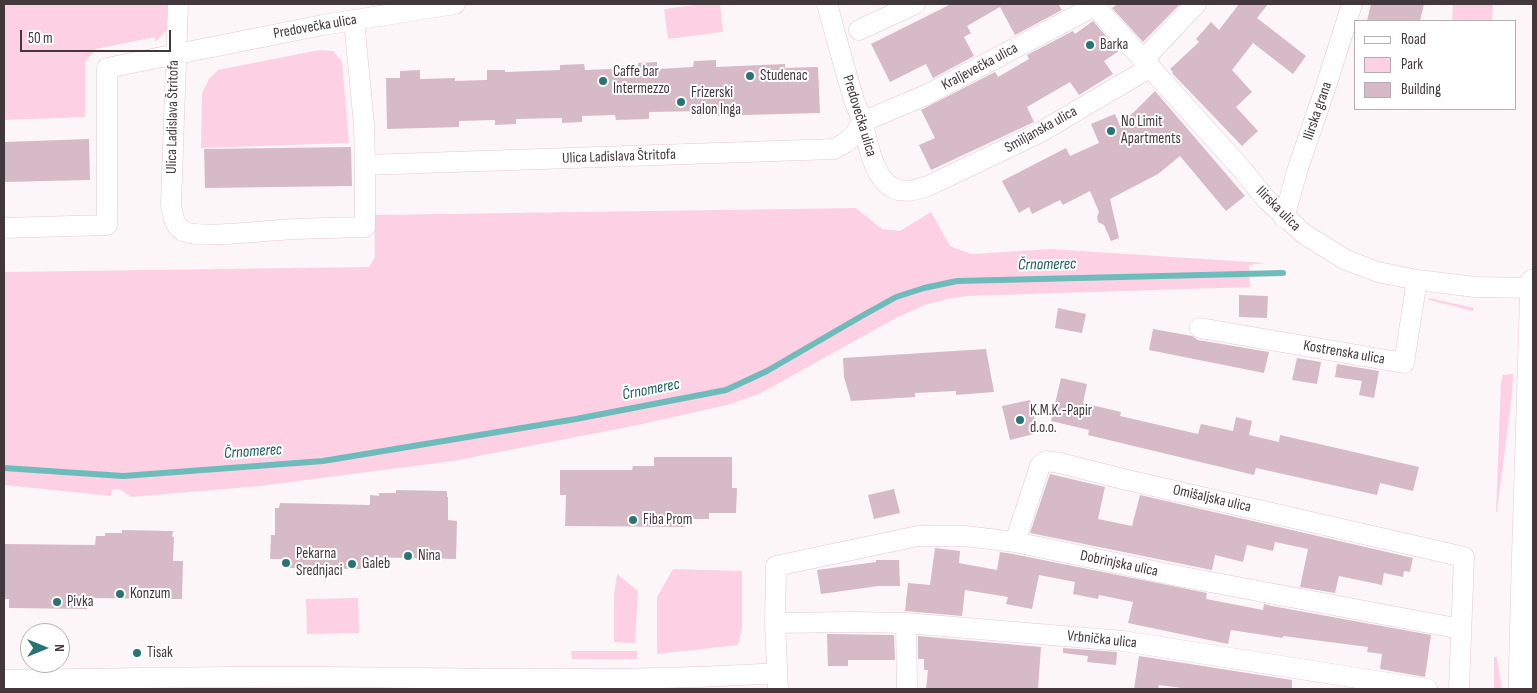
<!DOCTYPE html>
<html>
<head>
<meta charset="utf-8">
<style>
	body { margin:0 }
	#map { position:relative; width:1537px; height:693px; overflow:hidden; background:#fdf6f9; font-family:"Sofia Sans Condensed",sans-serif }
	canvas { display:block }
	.frame { position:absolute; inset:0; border:5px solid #42373b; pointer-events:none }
	.legend { position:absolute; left:1354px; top:20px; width:162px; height:90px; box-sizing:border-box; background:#fff; border:1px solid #b3afb1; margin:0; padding:6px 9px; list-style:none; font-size:15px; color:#42373b }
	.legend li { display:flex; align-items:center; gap:10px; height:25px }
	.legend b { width:25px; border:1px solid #b3afb1 }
	.north { position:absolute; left:20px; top:623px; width:50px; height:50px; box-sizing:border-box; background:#fff; border:1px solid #b3afb1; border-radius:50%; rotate:90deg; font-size:14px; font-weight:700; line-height:20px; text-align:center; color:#42373b }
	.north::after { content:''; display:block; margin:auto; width:18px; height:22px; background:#287374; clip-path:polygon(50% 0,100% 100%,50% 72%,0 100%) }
	.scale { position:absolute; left:20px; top:30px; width:151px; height:22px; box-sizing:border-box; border:2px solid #42373b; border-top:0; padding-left:6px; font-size:15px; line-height:18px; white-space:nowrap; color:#42373b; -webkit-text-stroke:4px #fff; paint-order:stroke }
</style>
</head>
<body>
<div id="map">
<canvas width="1537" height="693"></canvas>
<div class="frame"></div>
<ul class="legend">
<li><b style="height:6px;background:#fff"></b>Road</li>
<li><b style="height:14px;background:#fdd1e3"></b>Park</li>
<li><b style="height:14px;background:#d6bac5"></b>Building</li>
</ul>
<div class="north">N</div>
<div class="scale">50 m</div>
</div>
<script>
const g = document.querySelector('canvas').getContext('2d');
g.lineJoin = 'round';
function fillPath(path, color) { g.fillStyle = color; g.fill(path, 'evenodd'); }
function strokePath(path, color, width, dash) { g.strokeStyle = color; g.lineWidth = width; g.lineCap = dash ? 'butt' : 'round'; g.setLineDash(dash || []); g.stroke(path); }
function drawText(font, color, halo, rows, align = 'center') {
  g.font = font + ' "Sofia Sans Condensed",sans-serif'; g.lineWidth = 4; g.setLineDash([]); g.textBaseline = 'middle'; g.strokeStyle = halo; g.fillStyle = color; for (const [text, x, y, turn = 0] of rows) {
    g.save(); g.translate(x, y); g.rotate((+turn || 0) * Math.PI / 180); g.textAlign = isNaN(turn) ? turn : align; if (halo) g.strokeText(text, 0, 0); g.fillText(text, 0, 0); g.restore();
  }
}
fillPath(new Path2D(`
	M4 4H168L167 30 155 42V37L96 49 85 62V117L4 120Z
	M702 4H720L723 32 668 39 664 9Z
	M1453 4H1493L1492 21H1452Z
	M319 50 333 51 342 61 349 143 201 148 202 93 209 79 218 70Z
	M856 208 882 229 900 231 931 212 950 246 971 254 1050 249 1266 263 1249 265 1250 287 967 296 947 299 925 305 896 318 761 393 731 404 638 425 453 461 260 486 131 497 119 489 112 490 111 496 4 485V272L369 267 375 257 374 215Z
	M1429 298 1474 308 1473 311 1429 300Z
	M1513 374 1512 394 1497 512H1496L1501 382 1503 375Z
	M673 569 742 571V628L738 645 657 654V597Z
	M617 574 638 591 635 643 614 642V595Z
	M358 598 359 633 307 634 306 599Z
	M571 651H637V659H572Z
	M1494 657H1496L1497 659 1502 689H1494Z`), '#fdd1e3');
strokePath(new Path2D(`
	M4 468 123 476 323 461 576 419 726 390 767 371 860 317 896 297 924 288 957 281 1283 273`), '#6ebbbc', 6);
fillPath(new Path2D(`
	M951 4H1058L1062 10 1015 35 1000 7 967 26 971 33 964 37 974 56 933 78 926 64 890 82 871 44Z
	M1118 4H1180L1143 42 1112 8Z
	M1239 4H1268L1257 18 1306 56 1293 74 1253 43 1232 70 1252 92 1236 107 1258 131 1242 146 1172 73 1173 72 1170 69 1199 42 1196 39 1211 22 1219 30Z
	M1371 4H1424L1420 21H1367Z
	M1093 21 1119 51 1104 61 1113 74 1079 95 1070 82 1027 107 1034 122 931 170 919 145 935 138 921 110 995 72 998 77 1029 59 1027 55 1073 31 1075 34Z
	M716 60V67L785 64V68L818 67 820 113 707 116V111L649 112V119L616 120 615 115 582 116V122L562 123V118L516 119V124L495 125V120L459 121V127L387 129 386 78H400V71L420 70V79L455 78V81L487 80V70H505V72L560 70V65L584 64 585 70 638 68V63L657 62V69L693 67 694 61Z
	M1155 91 1245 196 1226 211 1180 156 1158 174 1110 199 1119 238 1111 241 1104 225 1098 222 1097 217 1099 212 1090 191 1063 205 1060 200 1032 214 1029 207 1019 213 1002 181 1066 148 1070 156 1099 143 1091 124 1115 114 1120 126Z
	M89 139 90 180 4 182V142Z
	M351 147 352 186 205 188 204 149Z
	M1239 295 1268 296 1267 318 1239 317Z
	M1058 308 1086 314 1082 333 1055 328Z
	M1153 329 1192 336 1198 340 1269 352 1264 373 1149 350Z
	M986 349 994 392 956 395V391L915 393V397L851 401 844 377 843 358Z
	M1297 358 1321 362 1317 384 1292 380Z
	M1337 364 1379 371 1374 398 1359 395 1362 381 1335 377Z
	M1061 378 1087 384 1083 403 1121 412 1120 416 1198 434 1201 424 1233 431 1236 417 1252 421 1249 435 1279 442 1280 435 1419 467 1413 491 1380 483 1377 495 1256 468 1254 475 1088 435 1089 430 1051 421Z
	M1030 400 1038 433 1010 440 1002 406Z
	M654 457H732V488H737L736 513H709V519H685V527L565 526 566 495H560V470H632L633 466H654Z
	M1050 474 1105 487 1098 519 1132 526 1140 495 1413 558 1410 572 1404 571 1403 577 1384 573 1382 585 1339 576 1335 593 1300 587 1308 549 1275 542 1273 551 1247 545 1243 562 1215 555 1212 570 1030 533Z
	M894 489 900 513 874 519 868 495Z
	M396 490 447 491V497H448V520L457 521 456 559 361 557V569L283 568V559H270L271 535H275V508H279L280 503 370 505V495L379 496V493H396Z
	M122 530 173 531 172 537H174L173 561H183L182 599 87 598V609L9 608V599H4V548H5V544L95 545 96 536H105V533H122Z
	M935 548 960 551 959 563 997 570 1000 552 1013 554 1207 593 1206 599 1263 610 1264 604 1272 606 1431 635 1425 677 1380 669 1382 654 1367 652 1368 647 1283 636V638L1231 630 1228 644 1128 623 1133 602 1099 595 1098 599 1073 594 1075 582 1039 575 1032 609 1006 604 1008 597 965 590 962 616 905 611 908 583 930 585Z
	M876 560H899L900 586H879L821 594 817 570 876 562Z
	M827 634 894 635 895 660H848V666H828Z
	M918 636 1041 647 1038 689H926L928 670H924V659H918Z
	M1063 648 1117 652 1116 665 1087 662 1088 656 1063 653Z
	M1139 656 1292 680V689H1189L1159 685 1158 689H1134Z`), '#d6bac5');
const minor = new Path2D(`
	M178 4 171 204C173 214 173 226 183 231 197 239 260 231 279 230 308 228 336 228 365 227V165
	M827 4C835 33 843 63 852 93 854 102 859 112 862 121 868 141 872 175 891 187 903 194 915 190 928 186L1039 133 1151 67
	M1093 4 1240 167 1266 199 1304 234 1346 260 1378 272 1417 280 1475 287 1533 288
	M354 20 364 125 365 165 834 149 845 143 855 134 862 122 926 95 1095 6
	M859 30 915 4
	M1144 59 1196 4
	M1284 218 1298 168 1325 89 1352 4
	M4 228 107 225V68L323 25 455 4
	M1200 328 1404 363 1417 280
	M1015 542 1040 466 1046 461 1060 463 1123 479 1464 557 1459 689
	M775 623 853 622 906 623 1123 641 1427 689
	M906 623 907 689
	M4 680C111 679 219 676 326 677 476 678 627 683 777 673
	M778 689 775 623 776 566 918 536H965L1015 542 1173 575 1461 629`);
const major = new Path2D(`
	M1521 689 1524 572 1533 282`);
strokePath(minor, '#e4c7d2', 21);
strokePath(major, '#e4c7d2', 26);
strokePath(minor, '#fff', 20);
strokePath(major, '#fff', 25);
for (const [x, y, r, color] of [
	[1090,45,5,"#287374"],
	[750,76,5,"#287374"],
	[603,81,5,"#287374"],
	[681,102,5,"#287374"],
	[1111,131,5,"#287374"],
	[1020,420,5,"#287374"],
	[633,520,5,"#287374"],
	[408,556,5,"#287374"],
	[286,563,5,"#287374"],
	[352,564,5,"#287374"],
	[120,594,5,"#287374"],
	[57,602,5,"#287374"],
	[137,653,5,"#287374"]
]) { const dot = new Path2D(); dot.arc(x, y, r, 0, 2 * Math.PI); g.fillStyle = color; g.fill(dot); strokePath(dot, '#fff', 2); }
drawText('15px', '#42373b', '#fff', [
	["Predovečka ulica",315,27,-10],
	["Kraljevečka ulica",980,67,-28],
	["Ilirska grana",1318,111,-71],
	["Predovečka ulica",859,116,73],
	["Ulica Ladislava Štritofa",173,117,-89],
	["Smiljanska ulica",1041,130,-29],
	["Ulica Ladislava Štritofa",619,157,-2],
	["Ilirska ulica",1278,209,45],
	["Kostrenska ulica",1344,353,10],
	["Omišaljska ulica",1212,499,13],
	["Dobrinjska ulica",1119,564,12],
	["Vrbnička ulica",1102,640,6]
]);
drawText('15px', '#42373b', '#fff', [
	["Barka",1100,45],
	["Caffe bar",613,72],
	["Intermezzo",613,89],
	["Studenac",760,76],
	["Frizerski",691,93],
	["salon Inga",691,110],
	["No Limit",1121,122],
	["Apartments",1121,139],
	["K.M.K.-Papir",1030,411],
	["d.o.o.",1030,428],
	["Fiba Prom",643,520],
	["Pekarna",296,554],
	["Srednjaci",296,571],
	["Nina",418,556],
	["Galeb",362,564],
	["Konzum",130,594],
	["Pivka",67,602],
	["Tisak",147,653]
], 'left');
drawText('italic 16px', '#195b5c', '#fff', [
	["Črnomerec",1047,265,-1],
	["Črnomerec",651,390,-11],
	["Črnomerec",253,452,-4]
]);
</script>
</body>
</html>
